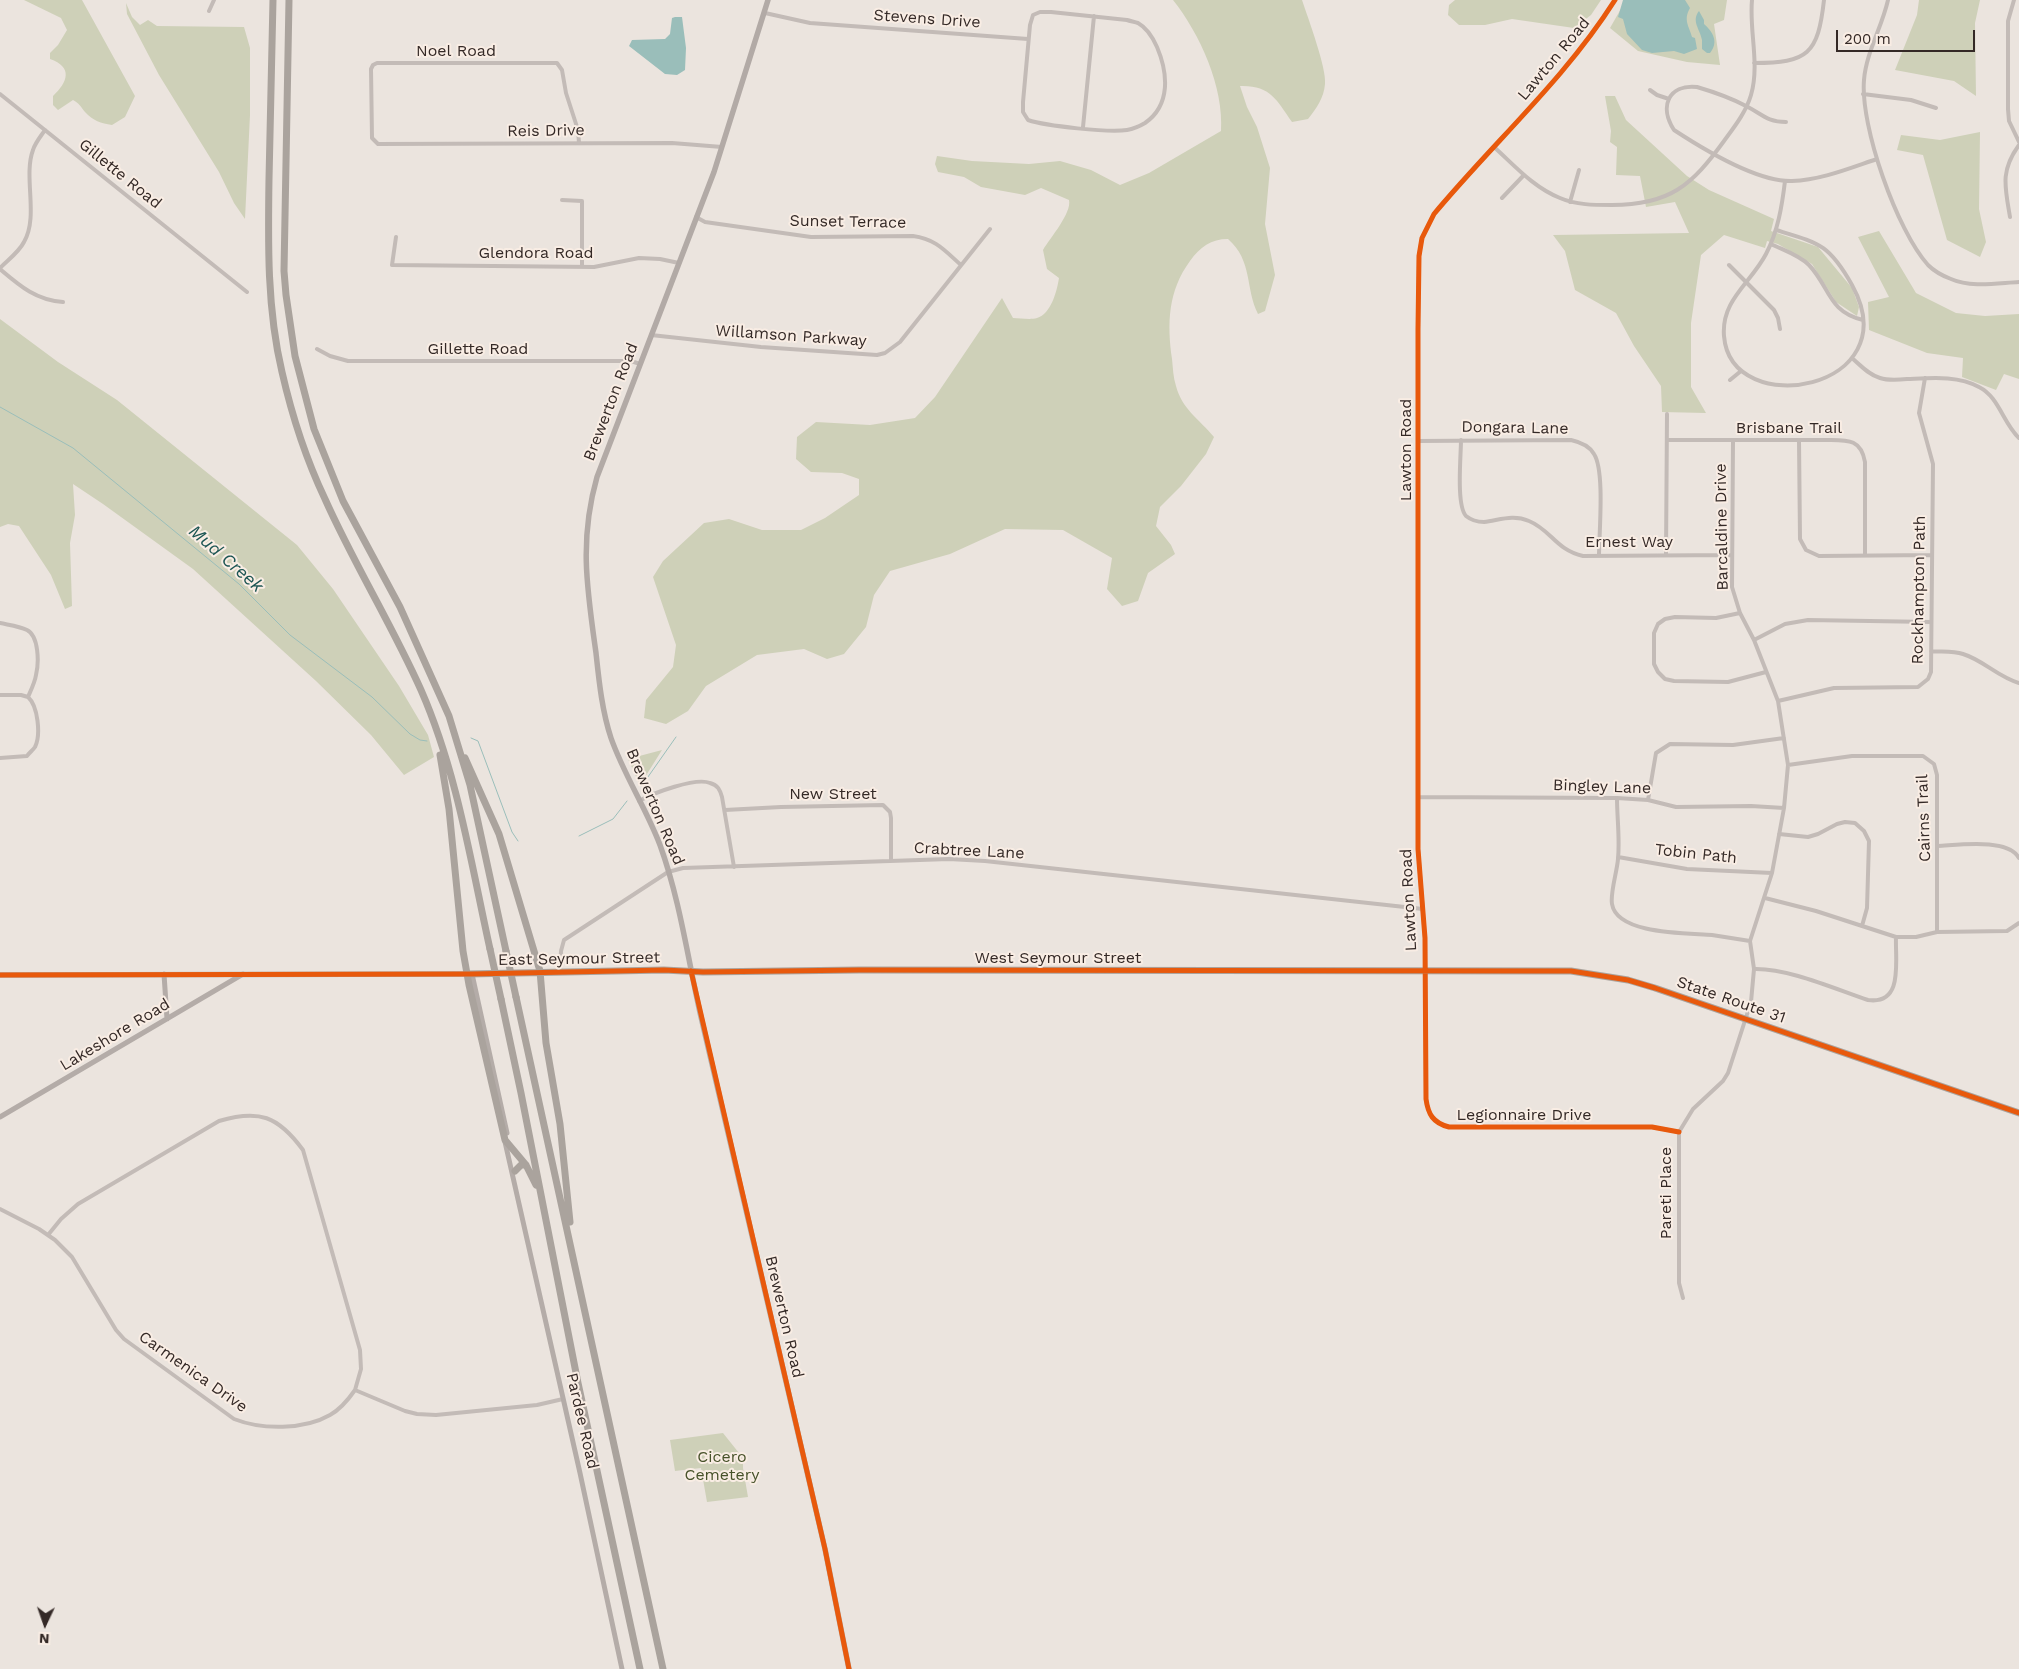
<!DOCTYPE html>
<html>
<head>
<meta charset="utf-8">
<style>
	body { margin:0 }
	#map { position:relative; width:2019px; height:1669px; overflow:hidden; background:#ebe4de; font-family:"Work Sans",sans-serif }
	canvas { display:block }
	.north { position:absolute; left:20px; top:1599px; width:50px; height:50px; -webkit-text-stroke:4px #f9ede4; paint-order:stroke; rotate:183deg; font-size:14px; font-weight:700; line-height:20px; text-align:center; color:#342926 }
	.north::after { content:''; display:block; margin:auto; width:18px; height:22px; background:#342926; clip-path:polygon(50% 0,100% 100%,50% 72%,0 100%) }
	.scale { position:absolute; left:1836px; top:30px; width:139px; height:22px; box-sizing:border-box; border:2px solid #342926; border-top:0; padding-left:6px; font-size:15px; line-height:18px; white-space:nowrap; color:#342926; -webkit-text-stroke:4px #f9ede4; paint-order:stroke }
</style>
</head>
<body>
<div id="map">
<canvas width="2019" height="1669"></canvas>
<div class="north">N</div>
<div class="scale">200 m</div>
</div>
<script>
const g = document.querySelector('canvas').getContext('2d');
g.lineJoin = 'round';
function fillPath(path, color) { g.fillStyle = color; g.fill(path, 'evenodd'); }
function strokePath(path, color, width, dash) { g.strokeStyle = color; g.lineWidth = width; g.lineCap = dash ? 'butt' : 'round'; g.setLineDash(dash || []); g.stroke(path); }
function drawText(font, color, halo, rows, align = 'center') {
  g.font = font + ' "Work Sans",sans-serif'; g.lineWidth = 4; g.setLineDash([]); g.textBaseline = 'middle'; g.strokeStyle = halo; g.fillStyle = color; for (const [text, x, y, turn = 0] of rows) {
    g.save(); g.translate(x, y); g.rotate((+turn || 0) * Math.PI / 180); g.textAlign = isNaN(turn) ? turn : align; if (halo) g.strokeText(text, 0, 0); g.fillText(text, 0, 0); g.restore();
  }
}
fillPath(new Path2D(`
	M24 0H82L135 96 125 117 112 125C101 123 93 121 85 112 81 107 79 103 73 100L58 110 53 105V96C68 82 73 67 50 59V53L58 45 67 30 61 18Z
	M1173 0H1302C1308 18 1327 69 1325 84 1324 98 1316 109 1308 119L1292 122C1276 99 1270 85 1240 86L1247 107 1257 127 1270 168 1265 224 1275 275 1265 311 1258 314C1245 288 1253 261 1228 239 1211 239 1200 247 1190 261 1168 291 1167 323 1172 359 1173 368 1173 377 1176 386 1182 409 1199 419 1214 437L1206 454 1181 486 1160 507 1156 526 1171 545 1175 554 1148 573 1138 601 1122 606 1107 589 1112 558 1063 530 1005 529 950 554 890 571 874 595 866 627 844 654 827 659 804 649 757 655 706 686 688 711 666 724 644 718 646 700 673 667 676 645 653 577 663 561 704 523 729 519 762 530H801L825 518 859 495V479L842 473 811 472 796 459 797 437 816 422 870 425 915 418 935 397 1002 298 1013 318C1020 318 1030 320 1037 318 1051 314 1057 291 1059 278L1047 269 1043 250C1050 238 1072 213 1069 200L1041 188 1025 195 981 187 964 177 938 172 935 164 937 156 972 161 1029 164 1060 161 1091 170 1120 185 1149 173 1221 131C1224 87 1200 34 1173 0Z
	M1455 0H1601L1591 15 1574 28 1512 19 1485 25H1459L1448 15 1449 5Z
	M1626 0H1727L1724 20 1714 24 1720 65 1687 62 1638 51 1610 28Z
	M1919 0H1980L1975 23 1976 96 1954 81 1895 70 1917 15Z
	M126 3 132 17 140 25 148 20 157 26 244 27 250 48V115L245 219 234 203 219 172 159 75 127 14Z
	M1605 96H1615L1626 120 1687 176 1709 190 1774 219 1771 231 1818 247 1852 288 1859 307 1857 316 1836 302 1812 264 1778 244 1767 241 1765 248 1724 235 1701 255 1691 323V387L1706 413 1662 412 1661 386 1634 346 1616 313 1575 290 1565 251 1553 235 1689 233 1675 202 1646 207 1640 176 1616 175 1617 147 1610 142 1611 131Z
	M1980 132 1979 209 1986 242 1980 257 1947 240 1923 155 1897 150 1901 135 1940 140Z
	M1879 231 1916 293 1956 313 1985 316 2019 314V379L2004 374 1996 390 1962 377 1963 358 1927 353 1869 330 1868 302 1889 297 1858 237Z
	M0 319 58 362 117 400 297 545 333 589 399 686 428 735 434 757 404 775 371 735 316 681 193 569 103 504 73 484 75 515 70 543 72 606 65 609 51 575 19 526 8 524 0 527Z
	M662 750 640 785 628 759Z
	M723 1433 739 1453 743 1454V1468L748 1497 707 1502 701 1468 675 1471 670 1440Z`), '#ced0b8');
fillPath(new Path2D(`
	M1623 0H1685L1690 8C1683 20 1689 26 1692 37L1695 38 1697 49 1684 54 1674 51 1652 53 1642 50 1627 34 1623 19 1618 17Z
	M1699 11 1704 20V24C1713 32 1719 42 1710 53H1707L1702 49C1702 46 1702 43 1702 40 1700 29 1691 21 1699 11Z
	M675 17H682L686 48 685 70 677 75 665 74 629 46 632 40 665 39 670 34 672 18Z`), '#9abeba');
strokePath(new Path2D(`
	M0 407 73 448 239 584 290 635 372 697 410 734 420 740 427 741
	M471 738 478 741 512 832 518 841
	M643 784 676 737
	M579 836 613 819 627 801`), '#9abeba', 1);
strokePath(new Path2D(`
	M1615 0C1565 79 1494 142 1434 214L1422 238 1419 256 1418 329V849L1425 938 1426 1099C1428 1114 1433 1123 1449 1127H1652L1679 1132
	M1888 0C1882 27 1866 53 1864 80 1860 126 1897 231 1928 265 1934 271 1943 276 1951 279 1971 288 1998 283 2019 282
	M2014 0 2008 21V109L2009 121 2019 142
	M209 11 214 0
	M1040 12H1051L1127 20C1130 21 1135 22 1138 23 1147 28 1153 38 1157 47 1168 73 1171 105 1145 123 1140 126 1133 129 1127 130 1109 133 1046 126 1028 120L1023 112V102L1030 25 1033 15Z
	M765 13 810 23 1028 39
	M1754 63C1808 63 1818 54 1824 0
	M1650 90 1657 95 1669 99
	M0 94 247 292
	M1863 94 1911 100 1936 108
	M1786 122C1767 122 1762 114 1746 106 1731 98 1714 92 1697 87 1668 84 1659 107 1674 130 1703 149 1757 182 1792 181 1821 180 1850 168 1877 159
	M1083 127 1094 16
	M579 143 578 130 566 93 562 70 557 63H377L373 65 371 69 372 138 378 144 672 143 722 147
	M1494 147C1514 165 1534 188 1560 198 1576 205 1594 205 1612 205 1670 205 1692 185 1724 141 1735 126 1746 112 1751 95 1760 64 1749 31 1752 0
	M1502 198 1524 175
	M562 200 582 201V267
	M1570 202 1579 170
	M696 217 705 222 811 237 913 236C936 239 945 251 961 265
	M2010 217C2005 187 2000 171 2019 145
	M1776 230C1819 243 1829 244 1852 285 1910 390 1731 422 1724 336 1721 300 1751 283 1766 254 1778 231 1782 206 1785 181
	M396 237 392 265 594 267 639 258 660 259 679 263
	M1771 244C1783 250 1799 255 1809 265 1830 287 1828 312 1863 320
	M1729 265 1774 310 1778 318 1780 329
	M0 268C8 260 19 252 24 242 39 216 23 177 33 150 35 143 41 136 45 130
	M0 269C20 286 36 300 63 302
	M651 335 761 347 877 355 885 353 900 342 990 229
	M317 349 330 356 348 361H631L640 364
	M1852 358C1860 365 1869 375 1880 378 1889 381 1898 380 1907 379 1930 378 1958 375 1979 387 1999 397 2003 423 2019 438
	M1730 380 1741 371
	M1461 440C1461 456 1456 505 1466 516 1471 520 1478 522 1484 522 1500 520 1513 514 1529 521 1551 530 1556 550 1583 556L1732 555
	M1667 440H1828C1848 440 1861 439 1865 462V555
	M1799 440 1800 539 1806 550 1819 556 1932 555
	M1418 441 1571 440C1580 442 1589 445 1594 454 1605 471 1599 533 1599 556
	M1666 555 1667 414
	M1740 613 1716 618 1675 617 1665 619 1658 624 1654 633V664L1658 672 1665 679 1674 681 1728 682 1766 672
	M0 623C9 625 19 626 27 630 39 636 39 663 36 675 35 682 31 690 28 697 38 706 41 735 35 747 33 750 29 753 27 756L0 758
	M1754 640 1785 624 1808 620 1931 622
	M1931 651C1941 652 1953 651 1963 654 1983 660 1998 677 2019 683
	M0 695H21L28 697
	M1778 701 1834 688 1918 687 1928 679 1931 672 1933 464 1919 413 1925 378
	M1788 765 1852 756H1923L1934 764 1937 775V932
	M1419 797 1617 798 1648 800 1676 807 1751 806 1784 808
	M1617 798C1617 818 1620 839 1618 859 1617 872 1610 893 1612 904 1617 935 1689 933 1712 935 1724 937 1737 939 1750 941
	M1648 800 1656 753 1670 744 1733 745 1784 738
	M639 801C653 793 696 777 710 783 718 785 720 790 722 797L734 867
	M725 810 781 807 883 805 890 812 891 818V861
	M1779 834 1808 837 1818 834 1837 824 1845 822 1855 823 1864 831 1869 841 1867 908 1862 926
	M1938 846C1959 845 2008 838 2019 858
	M1618 857 1687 869 1772 873
	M1765 898 1816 911 1896 937H1916L1937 932 2007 931 2019 923
	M1754 969C1788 968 1835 989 1868 1000 1904 1005 1895 961 1896 937
	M560 971 561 951 564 940 668 872 683 868 949 859 985 861 1423 909
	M0 1209 39 1229 55 1240 72 1257 116 1330 124 1339 234 1419C262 1430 304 1430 330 1415 341 1409 348 1400 355 1390L405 1411 417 1414 436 1415 537 1405 563 1399
	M48 1235 61 1219 78 1204 219 1121C259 1109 278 1116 303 1150L360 1350 361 1369 355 1390
	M1683 1298 1679 1283V1132L1693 1109 1723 1081 1728 1073 1751 1002 1754 969 1750 941 1772 873 1784 808 1788 765 1778 701 1754 640 1740 613 1732 587 1733 440`), '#c3bbb7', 4);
strokePath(new Path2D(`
	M164 974 167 1019
	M472 974 507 1133
	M0 1117 243 974
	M505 1142 580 1473 622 1669`), '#b4aca8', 5);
strokePath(new Path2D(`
	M768 0 714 172 597 477C579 540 587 589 596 653 599 681 602 711 611 738 624 775 646 808 660 845 680 900 688 960 701 1017L825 1549 849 1669
	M0 975 468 974`), '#b2aaa6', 5.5);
strokePath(new Path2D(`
	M273 0C272 60 270 119 269 179 268 244 267 309 282 372 292 416 306 459 325 499 354 564 392 625 421 690 457 772 471 863 490 949
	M289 0 284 271 286 295 295 356 314 429 343 501 400 607 449 716 470 785 506 951
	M440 755 449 809 463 951 469 985 505 1140 526 1165 536 1185
	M465 758 499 834 540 971 546 1043 560 1124 570 1222
	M468 974 664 970 703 972 859 970 1571 971 1628 980 1655 988 2019 1113
	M516 997 663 1669
	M501 999 521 1093 578 1383 640 1669
	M515 1171 521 1165H526`), '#aaa39d', 7);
strokePath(new Path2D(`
	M490 949 501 999
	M506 951 516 997`), '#aaa39d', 7);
strokePath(new Path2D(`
	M1615 0C1565 79 1494 142 1434 214L1422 238 1419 256 1418 329V849L1425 938 1426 1099C1428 1114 1433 1123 1449 1127H1652L1679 1132
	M691 971 825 1549 849 1669
	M0 975 472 974 664 970 703 972 859 970 1571 971 1628 980 1655 988 2019 1113`), '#e8590c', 5);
drawText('16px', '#342926', '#f9ede4', [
	["Stevens Drive",927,19,4],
	["Noel Road",456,51],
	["Lawton Road",1554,59,-50],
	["Reis Drive",546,131,-1],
	["Gillette Road",120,174,39],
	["Sunset Terrace",848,222,1],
	["Glendora Road",536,253],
	["Willamson Parkway",791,336,4],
	["Gillette Road",478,349],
	["Brewerton Road",611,402,-69],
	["Dongara Lane",1515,428,1],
	["Brisbane Trail",1789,428],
	["Lawton Road",1406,450,-90],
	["Barcaldine Drive",1722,527,-91],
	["Ernest Way",1629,542],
	["Rockhampton Path",1919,590,-89],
	["Bingley Lane",1602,787,2],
	["New Street",833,794],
	["Brewerton Road",655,807,67],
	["Cairns Trail",1924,818,-92],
	["Crabtree Lane",969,851,3],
	["Tobin Path",1696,854,6],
	["Lawton Road",1409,900,-93],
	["West Seymour Street",1058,958],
	["East Seymour Street",579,959,-1],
	["State Route 31",1731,1000,19],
	["Lakeshore Road",115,1035,-31],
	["Legionnaire Drive",1524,1115],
	["Pareti Place",1666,1193,-90],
	["Brewerton Road",784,1317,77],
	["Carmenica Drive",193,1372,35],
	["Pardee Road",582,1421,77]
]);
drawText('16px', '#47522a', '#f9ede4', [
	["Cicero",722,1457],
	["Cemetery",722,1475]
]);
drawText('italic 18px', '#1c5553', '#f9ede4', [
	["Mud Creek",226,559,41]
]);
</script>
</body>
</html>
